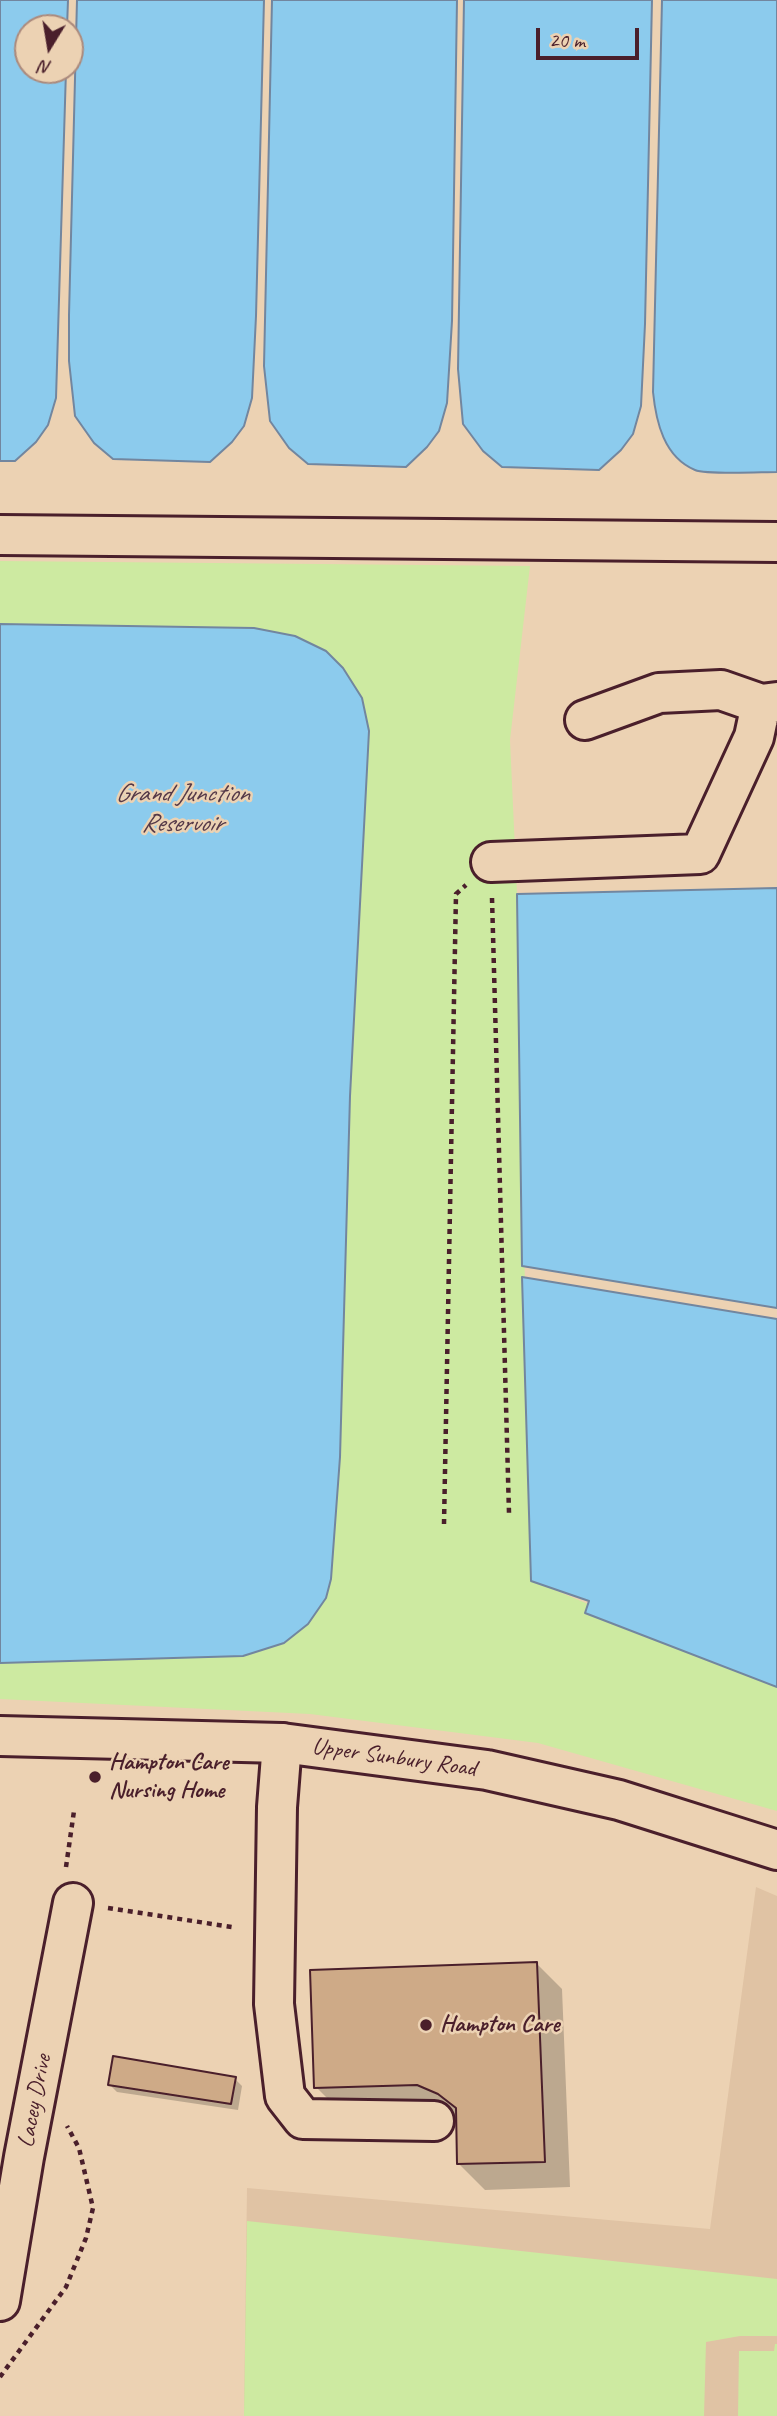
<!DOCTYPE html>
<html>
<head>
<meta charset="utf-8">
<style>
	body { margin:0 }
	#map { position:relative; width:777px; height:2416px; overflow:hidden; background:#ecd2b3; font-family:Caveat,sans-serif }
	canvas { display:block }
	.north { position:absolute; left:14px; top:14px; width:70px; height:70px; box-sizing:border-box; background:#ecd2b3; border:2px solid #ab8a7d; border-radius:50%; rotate:191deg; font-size:19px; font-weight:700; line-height:28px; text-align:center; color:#4a1f2b }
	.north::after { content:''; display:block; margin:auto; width:24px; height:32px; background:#4a1f2b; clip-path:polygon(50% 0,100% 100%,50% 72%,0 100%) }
	.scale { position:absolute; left:536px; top:28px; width:103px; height:32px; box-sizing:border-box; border:4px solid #4a1f2b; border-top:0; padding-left:9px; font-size:21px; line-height:24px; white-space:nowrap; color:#4a1f2b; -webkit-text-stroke:5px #ecd2b3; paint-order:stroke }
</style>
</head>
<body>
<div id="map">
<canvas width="777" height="2416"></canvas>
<div class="north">N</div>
<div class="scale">20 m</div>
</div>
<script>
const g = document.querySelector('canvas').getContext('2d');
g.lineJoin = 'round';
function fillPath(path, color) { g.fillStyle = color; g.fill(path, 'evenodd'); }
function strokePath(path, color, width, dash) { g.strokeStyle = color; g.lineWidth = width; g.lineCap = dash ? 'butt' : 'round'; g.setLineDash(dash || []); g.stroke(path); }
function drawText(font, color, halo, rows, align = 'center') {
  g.font = font + ' Caveat,sans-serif'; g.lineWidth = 5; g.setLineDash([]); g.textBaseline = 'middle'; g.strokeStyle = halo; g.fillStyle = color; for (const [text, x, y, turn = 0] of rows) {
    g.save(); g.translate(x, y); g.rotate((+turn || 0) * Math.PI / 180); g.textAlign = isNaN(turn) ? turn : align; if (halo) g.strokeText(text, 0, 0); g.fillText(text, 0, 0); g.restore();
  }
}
fillPath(new Path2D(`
	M756 1887 777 1896V2416H244L247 2188 710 2229Z`), '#e0c3a4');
fillPath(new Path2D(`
	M0 561 530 566 510 740 517 894 531 1580 588 1604 586 1613 777 1687V1811L538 1743 310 1714 0 1699V1663L243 1656 326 1598 331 1579 340 1457 350 1096 254 628 0 624Z
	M247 2221 777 2279V2336H740L706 2342 704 2416H244Z
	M775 2344H777V2416H738L739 2351H774Z`), '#cdeaa1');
const water = new Path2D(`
	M0 0H68L67 28H28V70H66L56 398 48 425 36 442 15 461H0Z
	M77 0H264L256 316 252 398 244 426 232 442 210 462 113 459 94 443 75 416 69 361V315Z
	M272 0H457L452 321 447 403 439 431 427 447 406 467 308 464 289 448 270 421 264 366 265 320Z
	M464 0H652L645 324 641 406 633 434 621 450 599 470 502 467 483 451 463 424 458 369Z
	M662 0H777V472C761 472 707 475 695 470 664 457 656 422 653 392Z
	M0 624 254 628 295 636 326 651 343 668 362 698 369 731 350 1096 340 1457 331 1579 326 1598 308 1624 284 1643 243 1656 0 1663Z
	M777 888V1308L522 1266 517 894Z
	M522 1277 777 1319V1687L585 1613 589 1601 531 1581Z`);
fillPath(water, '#8ccbed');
strokePath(water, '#72869f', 2);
fillPath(new Path2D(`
	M536 1963 562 1989 570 2187 485 2190 459 2164 458 2116 444 2110 342 2113 316 2087Z
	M235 2079 242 2086 238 2110 117 2092 110 2085Z`), '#0003');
const building = new Path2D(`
	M537 1962 545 2162 457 2164 456 2108 438 2094 417 2085 314 2088 310 1970Z
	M113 2056 236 2077 231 2104 108 2085Z`);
fillPath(building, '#ceaa87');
strokePath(building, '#4a1f2b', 2);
const minor = new Path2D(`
	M0 535 777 542
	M585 720 659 693 721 690 761 704 777 702
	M491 862 700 854 754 737 761 704
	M282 1743 277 1807 274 2004 285 2096 303 2119 434 2121
	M0 2301 24 2157 73 1903`);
const highway = new Path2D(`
	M0 1736 282 1743 487 1770 619 1800 777 1850`);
strokePath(minor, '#4a1f2b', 44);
strokePath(highway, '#4a1f2b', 44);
strokePath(new Path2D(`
	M492 898 509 1513
	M444 1524 456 894 466 885
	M66 1867 74 1811
	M108 1908 232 1927
	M0 2377 66 2287 86 2238 93 2208 79 2148 67 2126`), '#4a1f2b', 4.5, [5, 5]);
strokePath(minor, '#ecd2b3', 38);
strokePath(highway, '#ecd2b3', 38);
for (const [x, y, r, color] of [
	[95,1777,7,"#4a1f2b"],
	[426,2025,7,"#4a1f2b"]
]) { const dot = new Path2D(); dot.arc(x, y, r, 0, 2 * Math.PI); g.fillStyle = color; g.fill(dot); strokePath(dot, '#ecd2b3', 2.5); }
drawText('24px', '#4a1f2b', '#ecd2b3', [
	["Upper Sunbury Road",394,1758,8],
	["Lacey Drive",35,2101,-79]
]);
drawText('bold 24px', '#4a1f2b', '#ecd2b3', [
	["Hampton Care",109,1763],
	["Nursing Home",109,1791],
	["Hampton Care",440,2025]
], 'left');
drawText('italic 26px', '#543948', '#ecd2b3', [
	["Grand Junction",182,794],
	["Reservoir",182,824]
]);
</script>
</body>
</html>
